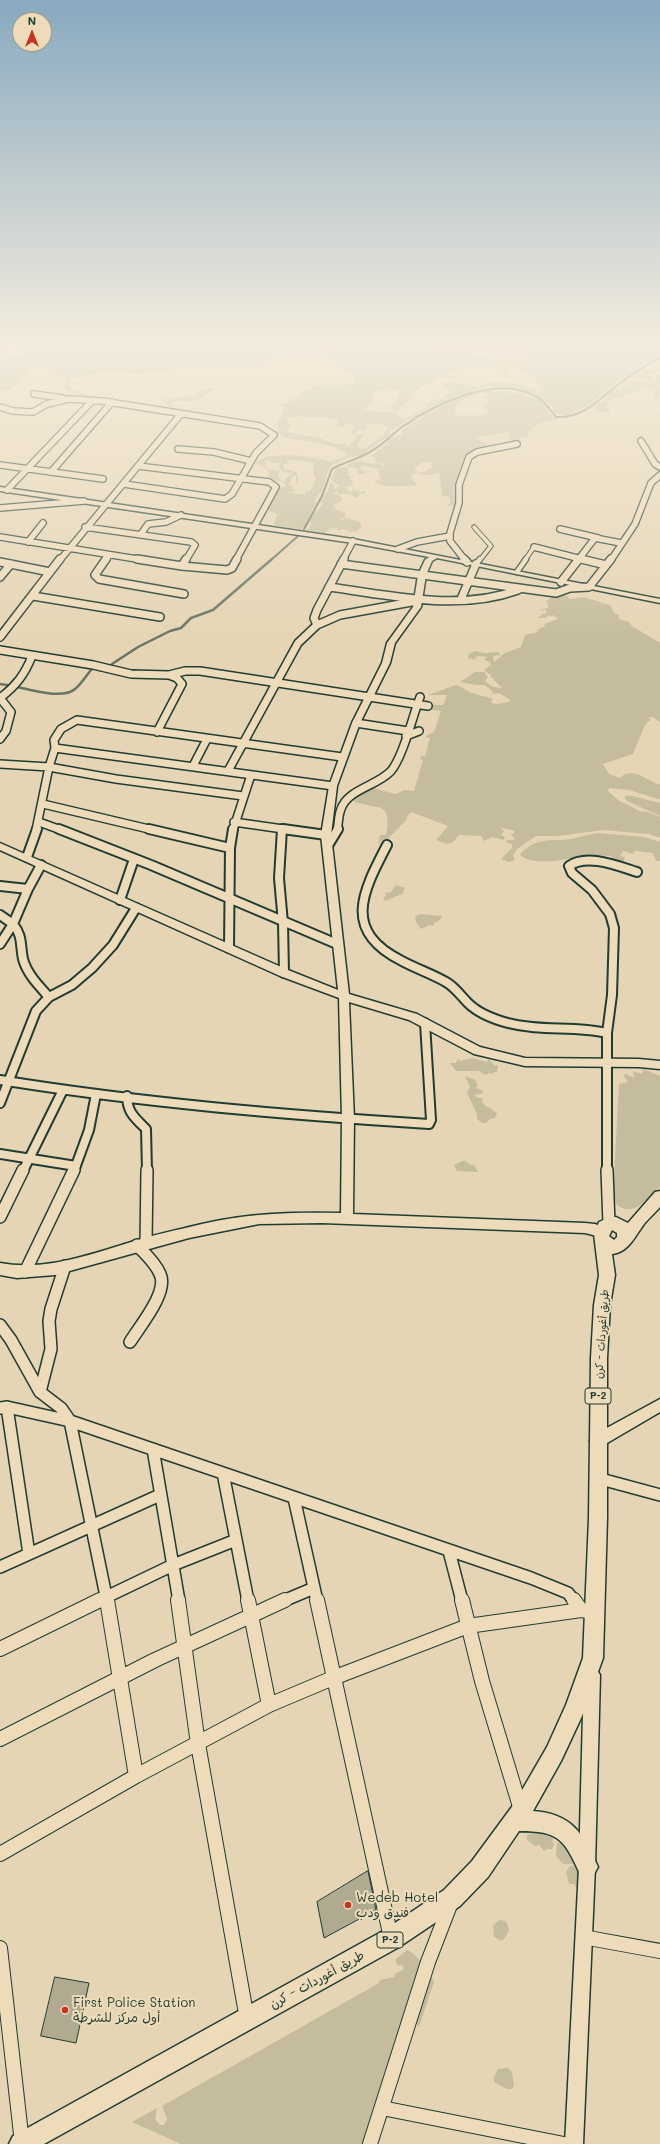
<!DOCTYPE html>
<html>
<head>
<meta charset="utf-8">
<style>
	body { margin:0 }
	#map { position:relative; width:660px; height:2144px; overflow:hidden; background:#e6d5b4; font-family:Mali,sans-serif }
	canvas { display:block }
	.north { position:absolute; left:12px; top:12px; width:40px; height:40px; box-sizing:border-box; background:#eedbb9; border:1px solid #9b9c84; border-radius:50%; rotate:0deg; font-size:11px; font-weight:700; line-height:16px; text-align:center; color:#1f3d34 }
	.north::after { content:''; display:block; margin:auto; width:14px; height:18px; background:#c8321e; clip-path:polygon(50% 0,100% 100%,50% 72%,0 100%) }
</style>
</head>
<body>
<div id="map">
<canvas width="660" height="2144"></canvas>
<div class="north">N</div>
</div>
<script>
const g = document.querySelector('canvas').getContext('2d');
g.lineJoin = 'round';
function fillPath(path, color) { g.fillStyle = color; g.fill(path, 'evenodd'); }
function strokePath(path, color, width, dash) { g.strokeStyle = color; g.lineWidth = width; g.lineCap = dash ? 'butt' : 'round'; g.setLineDash(dash || []); g.stroke(path); }
function drawText(font, color, halo, rows, align = 'center') {
  g.font = font + ' Mali,"Playpen Sans Arabic",sans-serif'; g.lineWidth = 4; g.setLineDash([]); g.textBaseline = 'middle'; g.strokeStyle = halo; g.fillStyle = color; for (const [text, x, y, turn = 0] of rows) {
    g.save(); g.translate(x, y); g.rotate((+turn || 0) * Math.PI / 180); g.textAlign = isNaN(turn) ? turn : align; if (halo) g.strokeText(text, 0, 0); g.fillText(text, 0, 0); g.restore();
  }
}
fillPath(new Path2D(`
	M30 345H307L306 348 326 355 302 351 285 358 264 360 261 365H254L252 363 214 366 188 365 175 370 169 368 170 371C148 377 123 372 100 373 90 373 83 378 73 377L68 384 70 388 93 398H83L63 389 69 378C53 372 38 360 23 353L24 351 21 350 27 349Z
	M330 345H418L417 347 448 352 491 356V361L527 363 531 346H533L531 347 535 351 533 352 540 359 535 352 538 351 534 345H581L584 347V345C599 345 648 341 657 351L650 361H645L638 366 640 368H631L637 370 633 375 624 377V379L622 378 588 406 567 416 553 412V406L534 394 515 386 500 388 490 386 458 395 428 411V413L408 420 389 432 390 435 362 455 349 457 330 466 322 490 314 501 316 503 314 507 317 509H312L306 524 309 525 300 529 273 525 276 519 277 514 266 510 267 508 277 489 286 486 283 481H288L284 480 293 473 283 472 279 468 280 463H272L266 460 265 466 269 469 280 471 278 477 282 480 280 482 268 479 267 476 270 475 267 470 255 462C261 460 266 456 273 456 291 454 314 457 331 462L348 455C338 443 298 441 282 437L278 432 274 431 279 430 278 423 285 407 281 406V404C293 403 300 391 311 388 326 382 341 387 355 383L353 373 326 357 331 351ZM511 363 527 367 522 368 525 372C536 376 537 381 542 391L536 392 537 390 510 383 505 370 502 371 505 377H507L509 383 491 382 481 386H470L446 373 460 369ZM439 374 462 382 464 385 456 383 450 385 453 383H440L455 394 449 393 443 398 430 401 431 403 423 404 427 407 405 419 396 415V412L415 395 414 392 440 377ZM389 388 391 390 403 391 399 395 396 405 388 407 395 411C383 412 372 413 362 408L373 405V393ZM301 416 299 417 332 418 339 422 337 426 343 427 346 424 354 425 352 432 354 435 358 434 354 433 357 430H366L367 423 379 424 390 428 383 433 385 434 364 449 357 447 363 435 367 433 360 434 348 447H345L347 444 345 443 336 444 320 438 288 432 287 429 291 426 286 418ZM287 459 314 463 313 472 316 479 310 491 305 492V495L285 492 295 491 292 488 294 486 289 485 293 475 296 476V484L299 482 298 476 296 472 284 469 283 465 288 463Z
	M21 353 38 361 40 369 31 368C20 376 16 393 0 391V361Z
	M652 368 659 370H657L659 372 655 371 656 374 660 375V383L658 386H660L659 398 654 396 655 391 648 388V386L639 389 629 387 640 391 624 395V397H611L612 400 606 401 609 403 606 404 611 407H603L611 410 609 411 611 413 594 411 597 405 609 397 608 393 623 386 629 387 624 384C634 377 643 382 655 384L653 383 657 380 655 373 648 374 653 377 650 382 637 378 639 374 631 379 645 370H654Z
	M213 387 215 389C208 392 203 400 194 401 186 402 176 399 170 404 184 416 181 409 195 409L192 413 176 412 162 401 167 398 193 396 198 393 196 392 201 391 200 390Z
	M489 390 525 395V398L528 397 526 396C530 397 536 398 539 400 547 406 548 415 558 420L540 423 527 433 529 437 519 438 518 442 506 440 511 437 507 435 510 433 507 432 475 438 487 444 482 448 473 449V451C461 458 455 488 458 502L452 506H447L450 503V497L442 496 440 479 437 478H439L440 474 425 475 419 474 420 472H425L433 466 429 464 435 462H423L414 469 418 472 411 475 414 482 417 483 416 486C401 485 391 489 375 483V481L382 479 378 476 380 475 377 471 379 469 365 466 359 467 366 473 360 475 356 472 359 469 347 467 349 473 346 475 351 476 350 479 354 481 351 483 354 485 344 487 348 488 347 490 351 493 353 489 360 492 366 491V493L358 494 360 496 356 498 351 494H338L336 488 341 485 336 484 331 479 336 468 347 467 348 464 358 461 376 464 378 462 384 467 383 463 375 461V458L371 456 387 444V440L402 434V430C431 412 456 395 489 390ZM481 393 488 394 485 398 491 399 488 401 490 404 482 405 488 413 475 416 455 415 456 406 462 400Z
	M330 483 334 484V488L337 491 333 493 340 496 343 500 333 505 335 508 333 509 346 513 344 518H340L342 520 345 518 361 522 360 525 362 527 357 531 347 532 348 529 337 530 338 527 334 529 332 528 324 533 306 530 311 526 309 521 311 517 313 516 312 514C317 511 320 509 323 503L321 501 328 491Z
	M554 595 567 596 570 599 584 597 610 605 614 613 619 615V619L629 622 632 626 660 643V722L653 717 648 718 651 720 647 722V724L645 725 633 754 603 764 609 774 620 778C631 766 647 780 660 785V799H658L629 790 609 788 608 791 618 800 642 812 645 811 660 817V838L649 834 603 830 558 836H536L517 849 513 856 515 860 509 862 501 859 512 848V844L506 842 507 840H515L513 836H511L515 831 499 827 504 831 501 835 505 837 504 840 492 837 484 841 481 836 459 835 453 842 447 844 436 840 448 826 411 812 406 818 407 819 383 844 382 839 378 846 380 835H386C388 823 390 812 379 807H375L354 802V797L370 787 395 794 405 790 414 791 423 760 420 759 421 756H425L430 738 426 737V736L434 732 441 711 428 709 424 704 443 705 447 695H428L456 685C464 687 466 692 475 694 481 696 487 696 493 699L491 703 497 704 509 702 510 700 499 693 492 694 493 692 485 685H476L460 682 475 672H484L488 677 485 681 493 687 502 688 493 679 496 678H491V675L485 671V669L491 665 490 662 484 660 487 657 479 656 474 658 477 660 468 658V655L474 651 485 653 498 652 500 655 493 656 494 662 505 653 521 647 525 635 538 632 537 630 540 629H538L546 626 544 624 558 619 553 615 550 617V615L545 618H537L544 613 546 614V610L536 611 548 608V603L545 602Z
	M628 795 660 803V816L627 801 624 797Z
	M597 833 644 837 660 842V861H656L653 853 635 851 633 854 623 851 620 856 625 857 623 864 611 861 613 858 610 856C602 856 591 854 582 856 566 860 528 867 520 854 533 841 542 840 560 840 571 840 586 835 597 833Z
	M396 885 405 888 402 894 385 901 383 898 386 896 385 893 391 892Z
	M420 914 442 916 440 920 434 923V926L430 925 421 929 416 922 415 916Z
	M472 1058 487 1062 489 1059 495 1066 498 1065 497 1072H494L493 1074 489 1073 485 1075 479 1071H456L450 1063H456L458 1059 460 1061Z
	M643 1069 660 1076V1187C646 1198 636 1218 617 1205L613 1196 619 1084 628 1082 623 1075 626 1074 634 1078 633 1071 642 1074Z
	M465 1076 475 1080 478 1086 475 1088 482 1090 483 1093 474 1095 478 1098H482L483 1104 497 1113 495 1118 490 1119 486 1123H482L477 1119V1114L467 1093 470 1087Z
	M462 1161H465L471 1165H474L478 1172 457 1171 454 1165Z
	M540 1830 547 1836 552 1837 554 1845 552 1849H548L544 1851 539 1845 535 1846 527 1840V1835Z
	M557 1842 564 1844 567 1850 571 1851 574 1862 572 1864H563L556 1856Z
	M577 1865 579 1869 580 1888H577L574 1884H569L566 1872 570 1866Z
	M499 1920 505 1921C512 1929 508 1934 502 1941L494 1937 493 1926Z
	M407 1950C414 1951 431 1973 434 1982L419 2027 416 2023H406L402 2019 363 2144H181L132 2122 157 2108 155 2119 160 2125H164L167 2119 162 2106 379 1983 380 1980 395 1977V1974L404 1969 402 1965 399 1966 396 1963V1959Z
	M508 2068 512 2072 514 2086 512 2089H507L494 2082V2077L498 2069Z`), '#c5bc9e');
strokePath(new Path2D(`
	M304 529 322 496 332 469C345 461 361 459 373 450 384 444 392 434 402 427 434 405 490 377 529 393 542 398 548 407 556 417 584 419 602 396 623 381 635 372 648 365 660 357
	M271 560 298 536`), '#687462', 2);
strokePath(new Path2D(`
	M112 664 138 647 170 631 181 628 191 618 213 610 272 559
	M0 684C19 685 60 702 75 689 81 684 86 676 91 670`), '#687462', 2.5);
fillPath(new Path2D(`
	M0 345H11L0 350Z`), '#989981');
const building = new Path2D(`
	M368 1871 376 1910 324 1938 317 1902Z
	M55 1977 89 1983 76 2043 41 2036Z`);
fillPath(building, '#afaa90');
strokePath(building, '#1f3d34', 1);
const pedestrianFar1 = new Path2D(`
	M474 527 491 546 480 560
	M525 560 534 547`);
const pedestrian = new Path2D(`
	M476 564 480 559
	M517 572 526 559`);
const minorFar4 = new Path2D(`
	M34 394 62 398
	M0 407 13 411 33 412 47 404 68 399 102 401 260 426 274 435 256 453 232 494 225 499 124 484
	M641 441 655 464 660 467
	M178 449 214 452 251 461
	M0 465 103 479
	M138 466 269 482 276 487 236 560
	M51 472 112 402
	M7 490 92 401
	M0 508 84 501
	M85 527 191 542 195 545 186 560
	M560 529 598 538
	M141 534 148 524 166 522 181 515
	M0 537 143 560
	M28 542 43 523
	M534 547 585 560
	M398 549 417 542 450 536
	M60 560 181 414
	M106 560 109 555
	M343 560 353 541
	M465 560 450 541V533L459 503V485L469 457 477 452 517 444
	M578 560 595 538 621 543
	M611 560 635 524 651 483 660 475`);
const minorFar3 = new Path2D(`
	M106 559 95 575 99 579 184 594
	M137 559 182 566 227 570 232 568 237 559
	M464 559 467 562
	M581 559 606 565
	M0 562 50 572
	M341 564 556 593 570 588 589 587 611 559
	M182 566 186 559
	M0 577 11 564
	M561 582 579 559
	M329 587C390 595 458 612 518 590
	M33 596 160 617
	M461 599 476 564
	M317 625 314 618 317 610 344 559
	M0 637 60 559
	M0 650 93 665 131 674 169 675 185 671H200L428 706
	M356 723 408 731
	M157 732 182 684 177 678 169 675
	M406 736 419 731
	M0 739 6 731 11 712 0 698C16 686 25 674 32 656
	M55 748 333 786
	M0 764 49 767 116 779 243 796
	M193 766 207 739
	M228 771 298 643 317 625 340 615 417 601
	M43 804 153 830
	M39 822 61 830
	M234 822 290 830
	M36 830 49 767 55 748 54 740 61 729 77 720 342 757
	M233 830 251 775
	M337 830C339 823 338 816 341 809 348 789 377 786 391 771 403 757 413 715 420 697`);
const minorFar2 = new Path2D(`
	M59 829 151 865 337 944
	M149 829 230 848
	M282 829 279 878 283 923 284 973
	M283 829 326 835
	M387 845C362 893 342 931 402 961 417 969 432 974 446 982 455 987 461 996 468 1003 479 1014 493 1019 508 1023 542 1032 574 1025 607 1033
	M327 847 338 829
	M27 857 37 829
	M0 886 28 889 41 865
	M28 889 13 924C23 936 20 945 23 959 27 974 39 986 49 997
	M120 900 134 859
	M0 915 13 924 0 944
	M229 948 230 848 233 829
	M0 1080C142 1103 286 1115 429 1124L431 1120 425 1023
	M127 1096C127 1112 135 1118 146 1129L147 1171
	M0 1103 36 1011 49 997 72 985 92 968 113 945 136 908
	M0 1154 76 1166
	M23 1171 63 1090
	M74 1171 89 1130 96 1094
	M607 1171V1033L612 995 614 928 610 914 592 890 572 873 569 866C587 853 618 866 637 872`);
const minorFar1 = new Path2D(`
	M607 1170 609 1224
	M0 1217 23 1170
	M146 1243 147 1170
	M65 1266 51 1309 49 1321 51 1349 40 1392 61 1408 70 1421 531 1578 568 1593 574 1601
	M25 1272 74 1170
	M0 1325 11 1340 40 1392
	M130 1342C139 1327 169 1292 160 1274 155 1262 145 1254 137 1245
	M7 1407 29 1554
	M0 1408 7 1407 70 1421 107 1601
	M153 1449 179 1601
	M223 1473 248 1601
	M597 1478 660 1495
	M294 1498 317 1601
	M449 1551 462 1601
	M0 1567 160 1495
	M98 1601 173 1565 236 1540
	M283 1601 314 1588`);
const minor = new Path2D(`
	M107 1600 136 1776
	M178 1600 198 1744 247 2019
	M248 1600 269 1705
	M317 1600 391 1938
	M462 1600 482 1681 521 1810
	M574 1600 581 1610
	M0 1649 100 1600
	M0 1739 155 1660 285 1600
	M0 1854 136 1776 269 1705 333 1678 468 1626 581 1610 586 1611
	M583 1937 660 1951
	M0 1948 22 2143
	M382 2108 564 2144
	M370 2144 428 1962 450 1905`);
const tertiary = new Path2D(`
	M0 487 353 539 660 599V603L437 558 432 561 426 575 421 607 395 643 390 663 360 723 337 786 331 835 349 994 417 1014 480 1047 525 1058 639 1059 660 1061V1069L639 1067 525 1066 474 1054 409 1020 349 1002 354 1119 353 1214 585 1223 595 1224 605 1228 607 1232 605 1236 601 1237 585 1233 322 1223 259 1224 189 1238 55 1275 17 1278 0 1275V1263C45 1271 85 1256 128 1243 152 1235 177 1230 202 1224 248 1213 294 1212 341 1213L342 1119 339 998 280 976 0 850V843L288 970 338 990 321 835 329 786 352 723 382 663 387 643 413 607 418 575 425 560 429 557 353 543 0 491Z
	M660 1399V1412L602 1446 597 1448 592 1446 590 1441 592 1436Z
	M592 1667 597 1670 600 1675 595 1867 583 2144H565L579 1867 584 1675 587 1670Z`);
const trunk = new Path2D(`
	M660 1191V1207C655 1213 649 1218 644 1224 635 1236 629 1252 612 1254L615 1275 610 1305 607 1358V1518L603 1658 582 1716 561 1761 533 1811C572 1814 583 1833 598 1867L594 1874 587 1878 580 1874C564 1839 559 1831 519 1831L488 1877 460 1906 399 1947 44 2144H9L13 2136 383 1931 444 1890 472 1861 514 1804 547 1747 566 1705 583 1658 589 1518 591 1358 594 1305 599 1275 594 1234 599 1222 610 1217H616L628 1223 655 1192ZM612 1230 617 1233V1237L614 1240 609 1236Z`);
strokePath(pedestrianFar1, '#1f3d34', 5.5);
strokePath(pedestrian, '#1f3d34', 7);
strokePath(minorFar4, '#1f3d34', 8);
strokePath(minorFar3, '#1f3d34', 10);
strokePath(minorFar2, '#1f3d34', 12);
strokePath(minorFar1, '#1f3d34', 14);
strokePath(minor, '#1f3d34', 16);
strokePath(tertiary, '#1f3d34', 3);
strokePath(trunk, '#1f3d34', 3);
strokePath(pedestrianFar1, '#eedbb9', 3.5);
strokePath(pedestrian, '#eedbb9', 4.5);
strokePath(minorFar4, '#eedbb9', 5.5);
strokePath(minorFar3, '#eedbb9', 7);
strokePath(minorFar2, '#eedbb9', 8);
strokePath(minorFar1, '#eedbb9', 11);
strokePath(minor, '#eedbb9', 14);
fillPath(tertiary, '#eedbb9');
fillPath(trunk, '#eedbb9');
const sky = g.createLinearGradient(0, 0, 0, 645);
sky.addColorStop(0, '#88a9bf');
sky.addColorStop(0.53, '#f4ecdd');
sky.addColorStop(1, '#f4ecdd00');
g.fillStyle = sky;
g.fillRect(0, 0, 660, 645);
for (const [x, y, r, color] of [
	[348,1905,4,"#c8321e"],
	[65,2010,4,"#c8321e"]
]) { const dot = new Path2D(); dot.arc(x, y, r, 0, 2 * Math.PI); g.fillStyle = color; g.fill(dot); strokePath(dot, '#eedbb9', 1.5); }
for (const [x, y, w] of [
	[598,1396,26],
	[390,1940,26]
]) { const box = new Path2D(); box.roundRect(x - w / 2, y - 8, w, 16, 3); g.fillStyle = '#eedbb9'; g.fill(box); strokePath(box, '#1f3d34', 1); }
drawText('bold 10px', '#1f3d34', null, [
	["P-2",598,1396],
	["P-2",390,1940]
]);
drawText('11px', '#1f3d34', '#eedbb9', [
	["طريق أغوردات - كرن",602,1334,-86]
]);
drawText('13px', '#1f3d34', '#eedbb9', [
	["Wedeb Hotel",356,1898],
	["فندق ودب",356,1913],
	["First Police Station",73,2003],
	["أول مركز للشرطة",73,2018]
], 'left');
drawText('13px', '#1f3d34', '#eedbb9', [
	["طريق أغوردات - كرن",317,1980,-29]
]);
</script>
</body>
</html>
